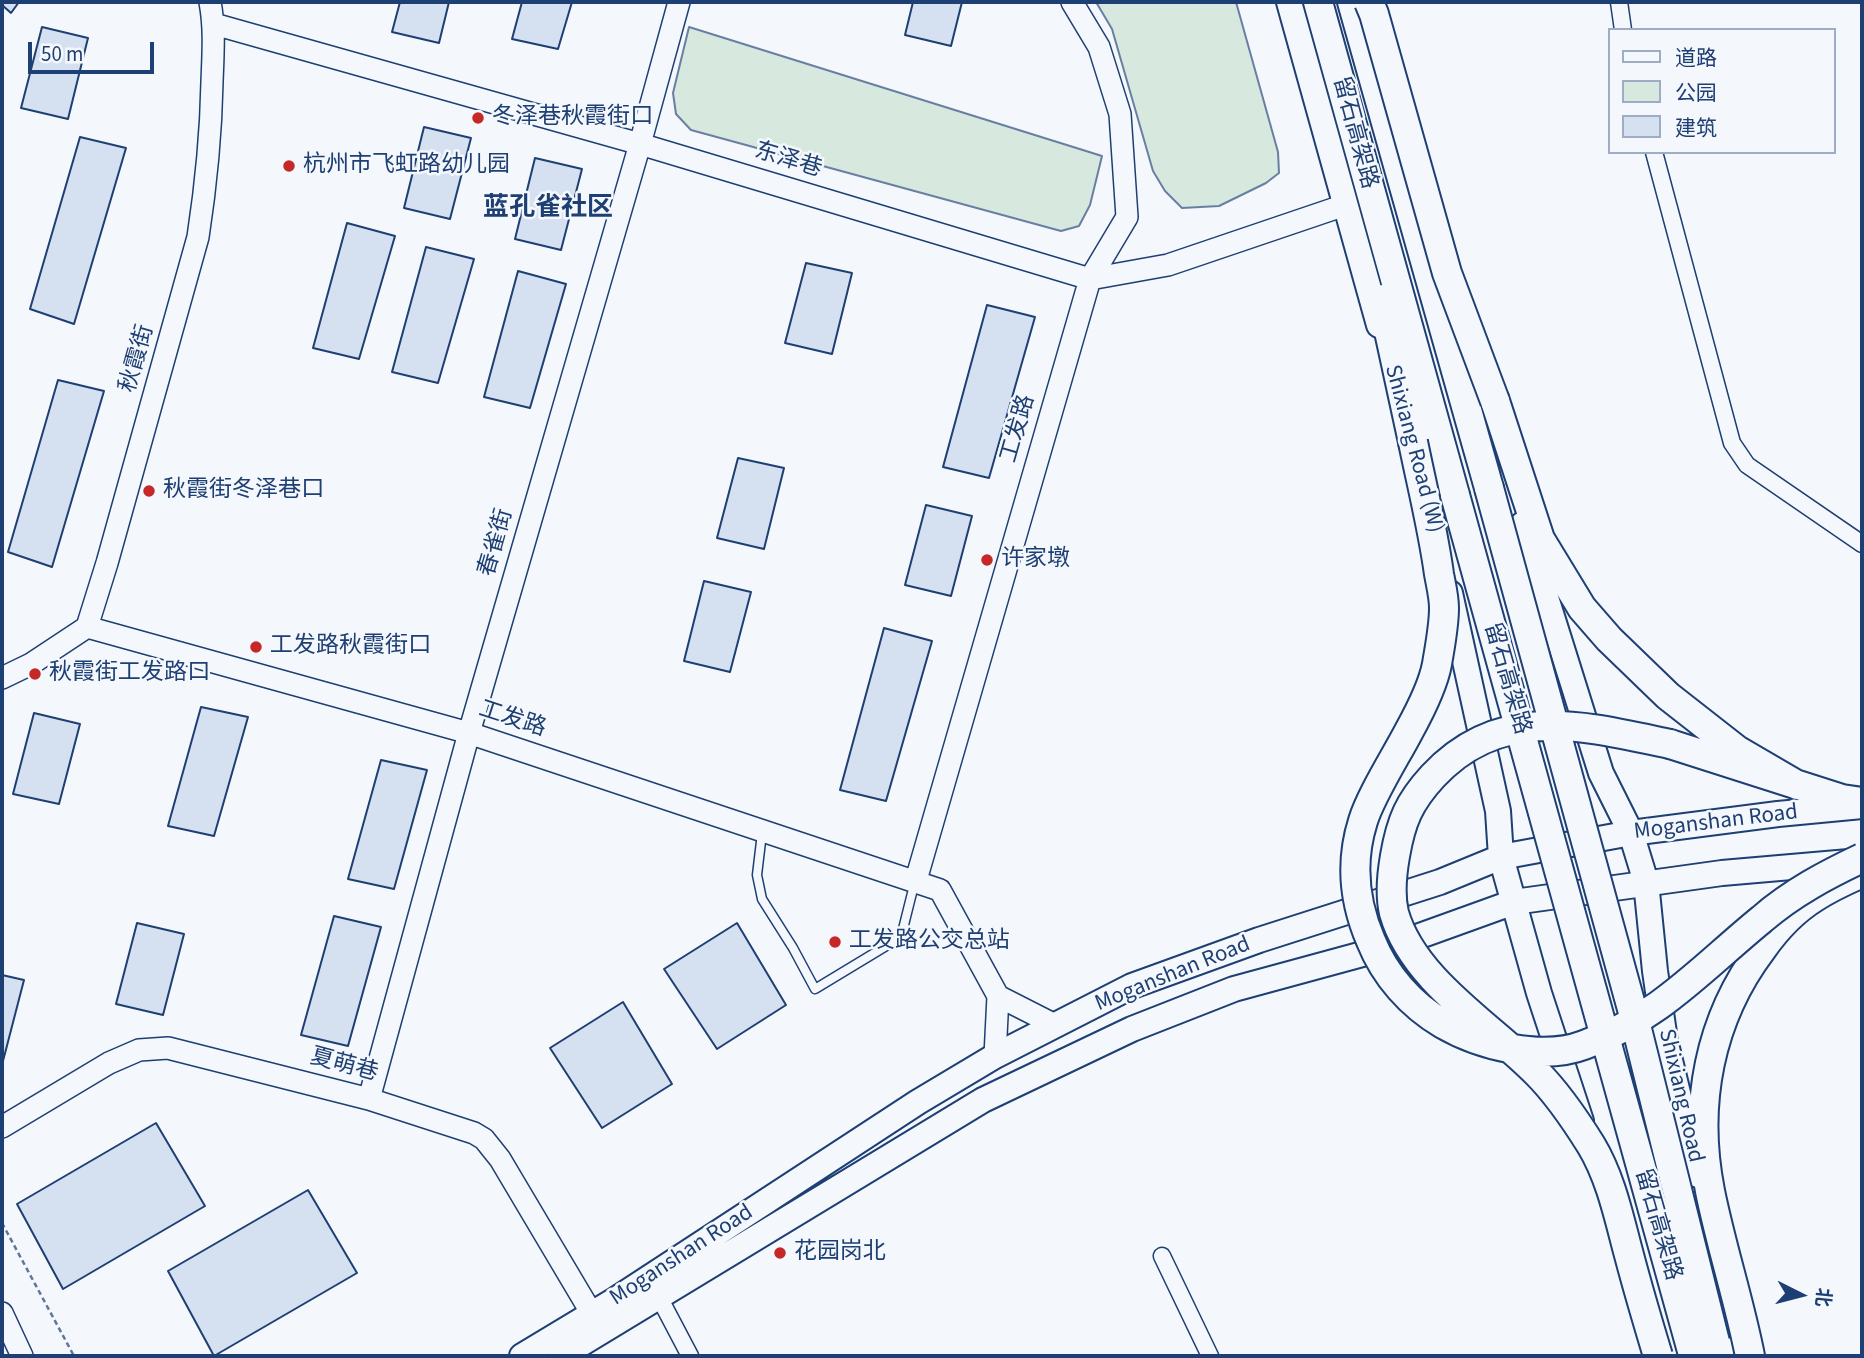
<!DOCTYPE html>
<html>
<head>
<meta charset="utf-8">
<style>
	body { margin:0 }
	#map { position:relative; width:1864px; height:1358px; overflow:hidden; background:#f4f7fb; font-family:"Source Sans 3","Noto Sans SC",sans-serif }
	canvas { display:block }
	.frame { position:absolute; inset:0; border:4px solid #1d3f73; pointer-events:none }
	.legend { position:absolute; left:1608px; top:28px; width:228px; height:126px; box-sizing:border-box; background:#f4f7fb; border:2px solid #9eadc5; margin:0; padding:9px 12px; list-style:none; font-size:21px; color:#1d3f73 }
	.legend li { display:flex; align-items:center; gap:14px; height:35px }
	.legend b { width:35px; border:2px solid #9eadc5 }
	.north { position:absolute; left:1766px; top:1260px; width:70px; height:70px; -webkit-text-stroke:5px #f4f7fb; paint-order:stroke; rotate:96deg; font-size:19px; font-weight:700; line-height:28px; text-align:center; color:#1d3f73 }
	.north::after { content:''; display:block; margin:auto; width:24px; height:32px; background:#1d3f73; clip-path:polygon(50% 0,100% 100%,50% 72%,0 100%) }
	.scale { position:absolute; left:28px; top:42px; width:126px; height:32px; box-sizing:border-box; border:4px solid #1d3f73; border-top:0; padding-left:9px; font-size:21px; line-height:24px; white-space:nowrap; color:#1d3f73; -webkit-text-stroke:5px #f4f7fb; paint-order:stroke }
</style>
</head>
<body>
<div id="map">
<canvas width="1864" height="1358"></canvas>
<div class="frame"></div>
<ul class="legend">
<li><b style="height:9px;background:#f4f7fb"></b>道路</li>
<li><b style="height:19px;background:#d7e8df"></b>公园</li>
<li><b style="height:19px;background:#d5e0f0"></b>建筑</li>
</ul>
<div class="north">北</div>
<div class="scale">50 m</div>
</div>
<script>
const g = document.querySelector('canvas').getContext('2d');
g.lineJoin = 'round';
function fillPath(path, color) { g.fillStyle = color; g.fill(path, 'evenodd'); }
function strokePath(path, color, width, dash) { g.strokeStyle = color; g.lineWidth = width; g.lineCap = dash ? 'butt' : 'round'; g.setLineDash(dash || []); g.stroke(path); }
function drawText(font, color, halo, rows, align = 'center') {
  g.font = font + ' "Source Sans 3","Noto Sans SC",sans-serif'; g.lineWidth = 5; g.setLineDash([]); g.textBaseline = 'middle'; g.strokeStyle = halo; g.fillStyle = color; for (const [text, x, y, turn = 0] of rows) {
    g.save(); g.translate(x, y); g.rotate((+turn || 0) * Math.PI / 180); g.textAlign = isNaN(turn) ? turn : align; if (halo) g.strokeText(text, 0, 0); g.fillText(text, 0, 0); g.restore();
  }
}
const green = new Path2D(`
	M1096 2H1236L1278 152 1279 173 1266 183 1219 206 1182 208 1165 191 1153 171 1112 29Z
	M689 27 1102 156 1090 205 1079 226 1061 231 691 130 676 114 673 93Z`);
fillPath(green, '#d7e8df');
strokePath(green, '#687fa3', 2);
const building = new Path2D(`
	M2 2H19L11 13 2 5Z
	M400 2H449L439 43 392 32Z
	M522 2H572L558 49 512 39Z
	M913 2H962L951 46 905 35Z
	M42 27 88 38 68 119 21 108Z
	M424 127 471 138 450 219 404 208Z
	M80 137 126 148 74 324 30 309Z
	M535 158 582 169 561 250 515 239Z
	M347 223 395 236 359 359 313 348Z
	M426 247 474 259 438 383 392 372Z
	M806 263 852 273 832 354 785 343Z
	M518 271 566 284 530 408 484 397Z
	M987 305 1035 317 989 478 943 467Z
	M58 380 104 391 52 567 8 552Z
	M738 458 784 468 764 549 717 538Z
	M926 505 972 516 951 596 905 585Z
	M704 581 751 592 730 672 684 661Z
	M884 628 932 641 886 801 840 790Z
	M201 707 248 717 214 836 168 826Z
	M34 713 80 724 59 804 13 794Z
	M381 760 427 770 394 889 348 879Z
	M334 916 381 927 348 1046 301 1035Z
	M137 923 184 934 163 1015 116 1004Z
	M737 923 786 1005 717 1049 664 969Z
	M2 975 24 980 3 1061H2Z
	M623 1002 672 1084 602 1128 550 1048Z
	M156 1123 205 1206 63 1289 17 1204Z
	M308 1190 357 1273 214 1356 168 1271Z`);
fillPath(building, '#d5e0f0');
strokePath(building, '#1d3f73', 2);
const lane = new Path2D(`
	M762 833 757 875 762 899 793 948 815 989 901 937 915 881`);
const street = new Path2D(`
	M1619 2 1623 30
	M1654 152 1732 443 1747 465 1862 544
	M1162 1256 1210 1356
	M659 1297 690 1356`);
const secondary = new Path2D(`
	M214 24 640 144 1090 279 1168 265 1345 205
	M87 627 469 733 940 890 998 996 995 1056
	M2 678 31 664 87 627 107 563 198 237C206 185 211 134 212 82 213 54 215 29 210 2
	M916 880 1090 279 1127 217 1120 114 1099 47 1072 2
	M998 996 1055 1025
	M369 1099 469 733 640 144 679 2
	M2 1127 109 1063 139 1050 168 1048 369 1099 474 1133 484 1139 500 1159 592 1314
	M2 1313 22 1356`);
const primary = new Path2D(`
	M1289 2 1379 325
	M1523 524 1601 773 1631 833 1646 882 1655 971 1665 1040 1698 1175
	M1450 593 1498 811 1501 857 1539 993 1581 1121
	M522 1356 615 1300 918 1102 995 1056 1132 986 1259 940 1440 882 1501 857 1631 833 1778 814 1862 806
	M561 1356 983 1100 1132 1029 1234 989 1392 946 1514 902 1722 873 1849 862`);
const highway = new Path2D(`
	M1318 2 1455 495
	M1352 2 1489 488
	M1382 299 1413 442
	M1495 401 1540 539 1582 608 1609 639 1668 696 1737 750 1797 785
	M1670 744 1842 799 1862 802
	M1750 1356C1739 1300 1721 1246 1710 1191 1693 1105 1709 1019 1762 949 1776 929 1794 910 1815 897 1829 888 1846 880 1862 873`);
strokePath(lane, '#1d3f73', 11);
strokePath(street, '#1d3f73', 19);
strokePath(secondary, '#1d3f73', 24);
strokePath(primary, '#1d3f73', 28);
strokePath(highway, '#1d3f73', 32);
strokePath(new Path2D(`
	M2 1223 74 1356`), '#5e769c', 2.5, [5, 3.5]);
strokePath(lane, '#f4f7fb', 8);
strokePath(street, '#f4f7fb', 16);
strokePath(secondary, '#f4f7fb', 21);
strokePath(primary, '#f4f7fb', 24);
strokePath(highway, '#f4f7fb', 28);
const highwayBridge = new Path2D(`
	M1369 2 1374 14 1447 273 1495 401
	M1413 442C1422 486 1433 530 1439 574 1441 585 1444 597 1444 608 1444 626 1440 646 1437 664 1433 686 1420 711 1409 731 1396 756 1371 795 1363 821 1350 862 1354 902 1371 941 1385 976 1411 1005 1443 1024 1481 1046 1542 1061 1584 1045 1659 1018 1702 968 1762 919 1792 893 1826 875 1862 858
	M1489 488 1632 1009 1715 1342
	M1455 495 1692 1351
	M1658 1356C1648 1323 1638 1289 1629 1255 1619 1218 1611 1178 1591 1145 1576 1121 1557 1093 1537 1073 1491 1026 1413 980 1394 913 1390 896 1392 873 1395 856 1401 821 1409 802 1433 776 1501 703 1584 726 1670 744`);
strokePath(highwayBridge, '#1d3f73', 32, []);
strokePath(highwayBridge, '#f4f7fb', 28);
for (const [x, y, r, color] of [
	[478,118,7,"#c62828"],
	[289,166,7,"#c62828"],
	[149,491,7,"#c62828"],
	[987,560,7,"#c62828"],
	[256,647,7,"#c62828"],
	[35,674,7,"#c62828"],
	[835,942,7,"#c62828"],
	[780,1253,7,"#c62828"]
]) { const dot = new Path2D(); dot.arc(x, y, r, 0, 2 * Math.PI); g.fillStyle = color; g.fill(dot); strokePath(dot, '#f4f7fb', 2.5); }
drawText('23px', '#1d3f73', '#f4f7fb', [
	["冬泽巷秋霞街口",492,118],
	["杭州市飞虹路幼儿园",303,166],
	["秋霞街冬泽巷口",163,491],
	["许家墩",1001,560],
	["工发路秋霞街口",270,647],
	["秋霞街工发路口",49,674],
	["工发路公交总站",849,942],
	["花园岗北",794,1253]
], 'left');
drawText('23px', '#1d3f73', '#f4f7fb', [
	["留石高架路",1354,133,75],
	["东泽巷",788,161,17],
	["秋霞街",138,359,-74],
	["工发路",1019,429,-74],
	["Shixiang Road (W)",1413,449,75],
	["春雀街",497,543,-74],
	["留石高架路",1506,679,74],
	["工发路",512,720,18],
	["Moganshan Road",1716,823,-7],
	["Moganshan Road",1173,975,-22],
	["夏萌巷",344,1066,15],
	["Shixiang Road",1680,1096,77],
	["留石高架路",1657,1225,74],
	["Moganshan Road",682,1256,-33]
]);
drawText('bold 26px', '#1d3f73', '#f4f7fb', [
	["蓝孔雀社区",548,209]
]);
</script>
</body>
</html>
